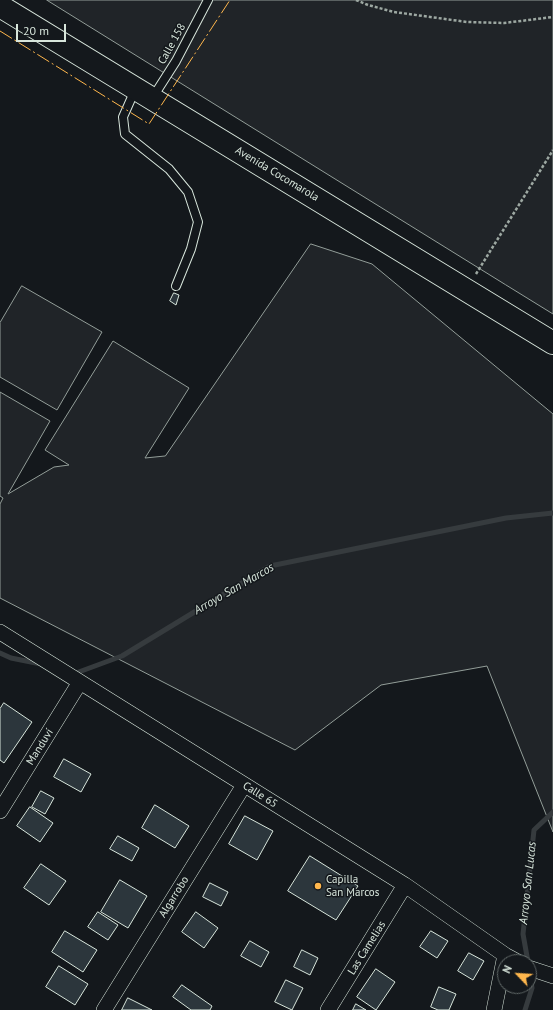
<!DOCTYPE html>
<html>
<head>
<meta charset="utf-8">
<style>
	body { margin:0 }
	#map { position:relative; width:553px; height:1010px; overflow:hidden; background:#14181c; font-family:"PT Sans",sans-serif }
	canvas { display:block }
	.north { position:absolute; left:497px; top:954px; width:40px; height:40px; box-sizing:border-box; background:#14181c; border:1px solid #626a69; border-radius:50%; rotate:295deg; font-size:11px; font-weight:700; line-height:16px; text-align:center; color:#d8e6dc }
	.north::after { content:''; display:block; margin:auto; width:14px; height:18px; background:#ffb74d; clip-path:polygon(50% 0,100% 100%,50% 72%,0 100%) }
	.scale { position:absolute; left:16px; top:24px; width:50px; height:18px; box-sizing:border-box; border:2px solid #d8e6dc; border-top:0; padding-left:5px; font-size:12px; line-height:14px; white-space:nowrap; color:#d8e6dc; -webkit-text-stroke:3px #14181c; paint-order:stroke }
</style>
</head>
<body>
<div id="map">
<canvas width="553" height="1010"></canvas>
<div class="north">N</div>
<div class="scale">20 m</div>
</div>
<script>
const g = document.querySelector('canvas').getContext('2d');
g.lineJoin = 'round';
function fillPath(path, color) { g.fillStyle = color; g.fill(path, 'evenodd'); }
function strokePath(path, color, width, dash) { g.strokeStyle = color; g.lineWidth = width; g.lineCap = dash ? 'butt' : 'round'; g.setLineDash(dash || []); g.stroke(path); }
function drawText(font, color, halo, rows, align = 'center') {
  g.font = font + ' "PT Sans",sans-serif'; g.lineWidth = 3; g.setLineDash([]); g.textBaseline = 'middle'; g.strokeStyle = halo; g.fillStyle = color; for (const [text, x, y, turn = 0] of rows) {
    g.save(); g.translate(x, y); g.rotate((+turn || 0) * Math.PI / 180); g.textAlign = isNaN(turn) ? turn : align; if (halo) g.strokeText(text, 0, 0); g.fillText(text, 0, 0); g.restore();
  }
}
const green = new Path2D(`
	M47 0H553V314L506 285Z
	M311 244 372 264 553 414V832L487 666 381 685 295 750 0 598V504L3 498 0 496V392L50 421 8 494 54 467 69 465 45 450 113 341 189 388 145 458 165 456Z
	M22 286 102 332 57 410 0 377V323Z`);
fillPath(green, '#202428');
strokePath(green, '#939e99', 1);
strokePath(new Path2D(`
	M0 653 11 658 41 664
	M73 672 76 673 122 656 270 566 506 518 553 513
	M528 962 523 934 534 830 553 812
	M525 1010 532 988 529 970`), '#363b3e', 5);
const building = new Path2D(`
	M174 293 179 295 176 305 170 301Z
	M4 703 32 722 4 763 0 760V709Z
	M64 759 91 774 81 792 54 777Z
	M41 791 54 798 45 814 32 807Z
	M155 805 189 826 175 848 142 828Z
	M30 807 53 823 40 842 17 826Z
	M245 816 273 831 257 860 229 844Z
	M118 836 139 848 132 861 110 849Z
	M310 856 358 886 336 920 288 891Z
	M41 864 66 881 49 905 24 888Z
	M120 880 147 896 128 928 101 912Z
	M210 883 228 892 221 906 203 897Z
	M98 912 118 925 108 940 88 927Z
	M196 912 218 928 204 948 182 932Z
	M65 931 97 950 83 972 52 952Z
	M431 931 448 941 437 958 420 947Z
	M250 941 269 952 261 967 241 956Z
	M302 950 318 958 310 975 294 967Z
	M469 953 484 961 473 980 458 971Z
	M59 966 88 984 75 1005 46 987Z
	M376 969 395 982 376 1010 357 997Z
	M286 980 303 988 292 1010 275 1002Z
	M182 985 212 1006 210 1010H191L173 997Z
	M439 987 456 994 449 1010H438L431 1007Z
	M128 998 152 1010H122Z
	M356 1004 366 1010H353Z`);
fillPath(building, '#2c363c');
strokePath(building, '#d8e6dc', 1);
const service = new Path2D(`
	M135 90 123 117 125 134 169 169 188 192 198 222 191 249 176 286
	M153 97 176 61 208 0`);
const minor = new Path2D(`
	M0 632 405 885 505 955 518 962
	M0 811 80 682
	M529 968 553 976
	M104 1010 244 785
	M328 1010 405 885
	M494 1010 505 955`);
const primary = new Path2D(`
	M0 6 553 343`);
strokePath(service, '#d8e6dc', 10);
strokePath(minor, '#d8e6dc', 16);
strokePath(primary, '#d8e6dc', 24);
strokePath(new Path2D(`
	M356 0 368 5 394 12 467 22 504 23 553 17
	M476 274 553 150`), '#9da8a2', 2.5, [3, 2]);
strokePath(service, '#14181c', 8);
strokePath(minor, '#14181c', 15);
strokePath(primary, '#14181c', 22);
strokePath(new Path2D(`
	M0 31 149 124 230 0`), '#ffb74d', 1, [14, 3, 2, 3]);
for (const [x, y, r, color] of [
	[318,886,4,"#ffb74d"]
]) { const dot = new Path2D(); dot.arc(x, y, r, 0, 2 * Math.PI); g.fillStyle = color; g.fill(dot); strokePath(dot, '#14181c', 1.5); }
drawText('11px', '#d8e6dc', '#14181c', [
	["Calle 158",172,44,-61],
	["Avenida Cocomarola",277,174,31],
	["Manduví",40,747,-58],
	["Calle 65",260,795,32],
	["Algarrobo",174,897,-58],
	["Las Camelias",367,948,-58]
]);
drawText('11px', '#d8e6dc', '#14181c', [
	["Capilla",326,880],
	["San Marcos",326,893]
], 'left');
drawText('italic 12px', '#d8e6dc', '#14181c', [
	["Arroyo San Marcos",234,589,-30],
	["Arroyo San Lucas",528,883,-84]
]);
</script>
</body>
</html>
